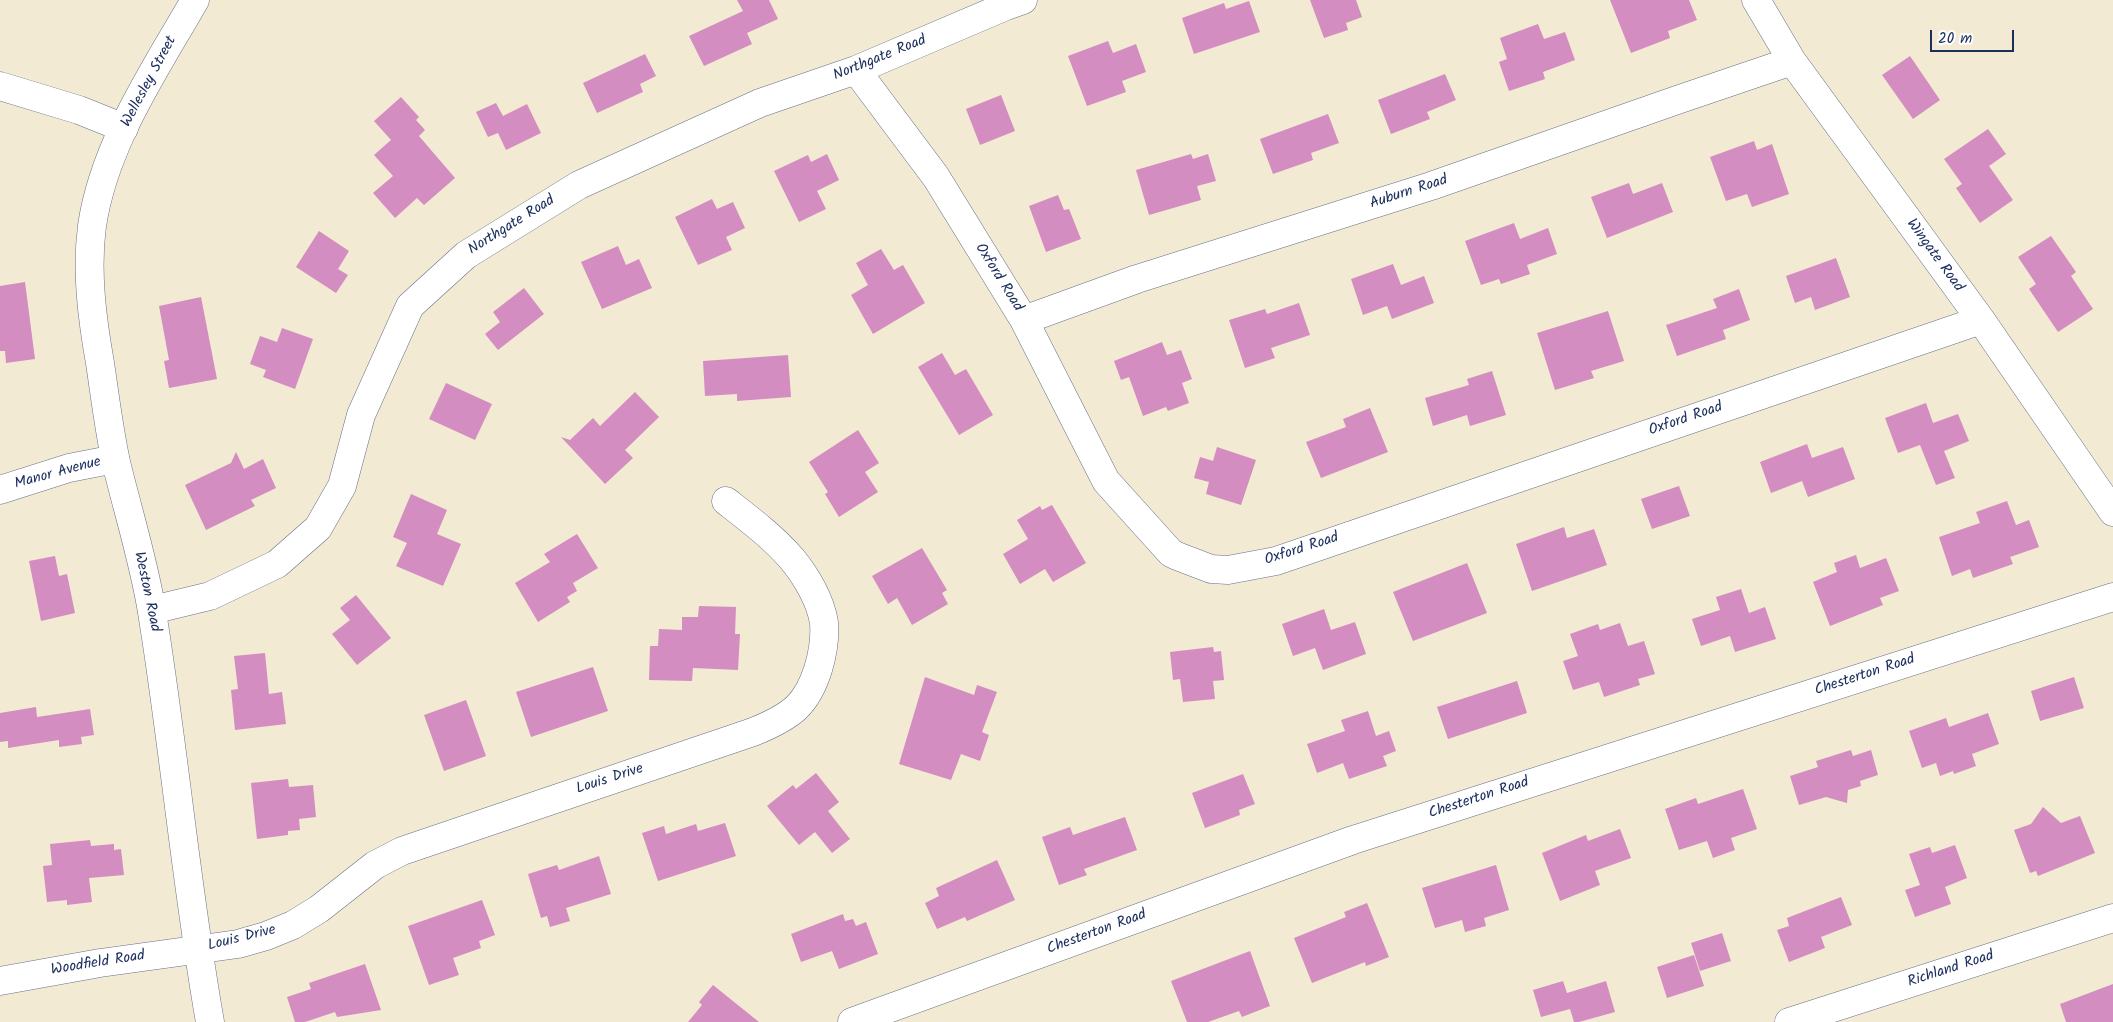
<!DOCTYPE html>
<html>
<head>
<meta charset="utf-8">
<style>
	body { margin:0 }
	#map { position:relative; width:2113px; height:1022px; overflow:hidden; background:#f2ead2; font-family:Kalam,sans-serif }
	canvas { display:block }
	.scale { position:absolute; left:1930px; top:30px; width:84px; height:22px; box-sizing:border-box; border:2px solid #1b2f5e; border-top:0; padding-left:6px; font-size:15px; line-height:18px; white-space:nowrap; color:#1b2f5e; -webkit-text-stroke:4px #fff; paint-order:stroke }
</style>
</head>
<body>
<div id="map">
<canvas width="2113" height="1022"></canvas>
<div class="scale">20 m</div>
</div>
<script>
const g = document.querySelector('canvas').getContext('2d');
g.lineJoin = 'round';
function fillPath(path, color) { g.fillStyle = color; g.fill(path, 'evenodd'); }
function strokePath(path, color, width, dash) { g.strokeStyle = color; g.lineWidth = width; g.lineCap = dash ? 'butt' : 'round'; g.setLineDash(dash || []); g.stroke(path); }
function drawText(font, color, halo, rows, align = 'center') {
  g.font = font + ' Kalam,sans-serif'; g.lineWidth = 4; g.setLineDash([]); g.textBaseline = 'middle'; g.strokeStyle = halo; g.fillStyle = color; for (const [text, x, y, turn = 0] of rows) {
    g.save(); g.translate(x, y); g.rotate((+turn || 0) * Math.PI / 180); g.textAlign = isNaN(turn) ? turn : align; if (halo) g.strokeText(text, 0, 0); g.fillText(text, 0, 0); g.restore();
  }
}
fillPath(new Path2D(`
	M737 0H769L778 19 747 33 752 44 704 66 689 36 743 11Z
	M1310 0H1356L1362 17 1346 23 1348 30 1324 38Z
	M1610 0H1689L1697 20 1668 31 1670 38 1631 53Z
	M1249 1 1260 32 1194 54 1182 18 1224 3 1226 9Z
	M1538 24 1544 39 1565 32 1575 60 1543 72 1545 79 1509 91 1499 62 1507 59 1500 38Z
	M1108 41 1113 53 1136 44 1146 72 1122 81 1126 92 1087 106 1068 56Z
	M645 54 656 76 640 84 643 92 597 113 583 83Z
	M1910 56 1940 100 1913 119 1882 75Z
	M1445 74 1456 100 1427 112 1430 119 1391 134 1378 100Z
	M1001 95 1015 131 980 145 966 109Z
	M401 97 419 117 416 120 425 130 419 136 455 178 424 205 417 198 395 218 373 193 393 176 374 155 391 140 374 121Z
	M496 103 503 116 527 104 541 133 506 150 498 133 488 137 476 112Z
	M1328 114 1339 143 1311 153 1313 160 1273 174 1260 139Z
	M1988 129 2006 154 1989 166 2013 200 1980 223 1956 188 1962 184 1944 159Z
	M1754 141 1757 150 1772 144 1789 194 1752 207 1747 194 1726 201 1710 157Z
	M827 154 839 180 817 191 826 209 799 222 774 171 808 155 811 162Z
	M1191 154 1193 159 1208 154 1216 181 1197 186 1201 200 1149 215 1136 170Z
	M1629 183 1633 194 1662 183 1673 212 1607 238 1591 197Z
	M1058 195 1064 210 1069 209 1081 239 1046 252 1029 206Z
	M712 199 717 209 733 202 745 228 726 237 732 250 698 265 675 217Z
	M1514 223 1520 239 1548 228 1557 254 1527 265 1530 274 1501 284 1499 279 1481 285 1465 241Z
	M319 231 349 251 338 269 348 275 336 293 296 267Z
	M2051 236 2076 272 2071 276 2093 309 2058 332 2029 289 2036 284 2018 257Z
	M618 246 626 265 639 259 652 288 602 309 581 262Z
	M881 249 894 270 903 265 925 303 873 334 851 295 868 285 856 263Z
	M1836 258 1850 297 1815 310 1811 297 1795 303 1786 276Z
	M1393 264 1401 285 1424 276 1434 303 1392 319 1387 306 1363 315 1351 279Z
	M25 282 35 359 6 363 5 351H0V286Z
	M524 288 544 314 498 350 485 334 500 322 493 312Z
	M1739 289 1750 320 1723 330 1726 339 1677 356 1666 325 1717 308 1713 299Z
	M201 297 217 379 169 388 164 361 169 360 159 306Z
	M1299 303 1310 335 1271 348 1275 358 1245 368 1229 320 1265 309 1267 314Z
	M1608 311 1624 361 1591 371 1594 378 1555 390 1537 333Z
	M282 328 313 339 295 389 263 377 266 370 250 364 260 336 277 342Z
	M1162 342 1167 355 1181 350 1192 379 1182 383 1189 403 1168 411 1166 407 1143 416 1129 377 1121 380 1114 361Z
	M942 353 955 375 966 369 993 415 959 435 918 367Z
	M788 355 791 397 737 401V394L705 396 703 361Z
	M1492 371 1506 415 1470 426 1467 415 1433 426 1425 398 1469 385 1467 379Z
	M446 383 492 404 475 440 429 419Z
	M635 392 659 417 625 450 633 458 605 484 561 437 570 440 593 418 600 426Z
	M1926 403 1933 423 1958 414 1969 441 1944 451 1955 478 1936 485 1920 445 1898 453 1885 418Z
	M1370 408 1388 452 1321 478 1306 442 1346 427 1343 419Z
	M858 430 879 463 865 472 878 492 839 517 825 494 828 492 809 462Z
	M1807 444 1812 458 1843 447 1855 479 1808 497 1802 481 1771 493 1760 462Z
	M1217 447 1256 460 1241 505 1206 494 1209 482 1194 478 1200 457 1213 461Z
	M236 452 244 469 263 459 276 488 251 500 255 506 206 530 185 485 231 463Z
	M1679 486 1690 516 1652 529 1641 499Z
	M411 494 447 510 437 534 461 544 443 586 396 566 407 543 393 537Z
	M2007 501 2016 525 2029 520 2039 547 2010 557 2013 564 1973 578 1970 569 1952 576 1939 537 1980 523 1976 512Z
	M1052 505 1086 563 1053 582 1045 569 1020 584 1003 554 1028 539 1017 520 1040 506 1042 510Z
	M1564 527 1567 538 1594 529 1607 565 1532 591 1516 544Z
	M577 534 598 568 573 583 577 591 567 597 570 602 538 622 515 583 550 562 544 554Z
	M922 548 947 590 942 593 948 604 912 625 897 598 888 604 872 576Z
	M1856 555 1860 568 1886 558 1899 591 1880 598 1883 605 1830 626 1813 582 1837 572 1834 563Z
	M55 556 59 576 67 574 75 613 41 621 29 561Z
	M1467 563 1487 613 1413 641 1393 592Z
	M1741 589 1749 613 1765 607 1776 639 1735 652 1730 636 1701 646 1692 619 1720 610 1716 597Z
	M356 595 391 638 357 665 332 634 350 620 340 608Z
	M699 606 736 607 735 634H740L738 670 693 668 692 681 649 680 650 646H658L659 629 682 630V617H698Z
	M1324 609 1331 630 1355 622 1366 654 1323 670 1315 648 1293 656 1282 624Z
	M1620 623 1628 646 1644 641 1655 674 1638 679 1640 685 1604 697 1599 682 1573 690 1563 661 1578 656 1570 634 1598 624 1600 630Z
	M1213 647 1214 652 1221 651 1224 680 1213 681 1215 699 1183 702 1180 679 1173 680 1170 652Z
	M265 653 269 694 282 692 286 724 235 730 231 690 238 689 234 656Z
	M593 667 608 711 531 737 516 692Z
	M925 677 974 695 977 685 997 692 982 732 989 735 980 761 961 754 951 780 899 764Z
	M2074 677 2084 708 2040 721 2031 691Z
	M1517 681 1527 713 1448 739 1437 707Z
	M466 700 486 756 444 771 424 715Z
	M36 707 37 717 90 709 94 735 81 737 82 744 59 747V740L8 748V741L0 742V713Z
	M1368 711 1376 736 1389 731 1396 751 1383 756 1387 766 1349 779 1343 763 1317 773 1307 744 1345 731 1341 720Z
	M1988 713 1999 744 1972 754 1976 766 1954 774 1953 771 1940 776 1936 763 1922 768 1909 731 1946 718 1949 727Z
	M1851 750 1853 756 1871 750 1878 775 1860 781 1861 786 1848 790 1847 803 1826 797 1799 805 1790 776 1818 767 1816 761Z
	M816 773 839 802 828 811 850 839 832 853 815 832 799 845 767 806 793 785 796 789Z
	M1243 774 1255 804 1239 810 1240 815 1205 828 1192 793Z
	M288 779 289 787 313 785 316 817 299 819 300 830 288 831V835L257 839 251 783Z
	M1743 789 1757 829 1731 838 1735 850 1713 858 1707 841 1679 850 1665 809 1696 798 1698 804Z
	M2043 807 2061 823 2080 816 2095 853 2038 876 2036 871 2030 873 2014 830 2031 824Z
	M1125 817 1137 850 1084 869 1087 875 1059 885 1042 837 1070 827 1073 835Z
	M725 823 736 856 658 881 642 833 664 826 666 834 696 824 698 831Z
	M1620 829 1631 858 1595 871 1600 885 1560 901 1542 853 1586 835 1588 841Z
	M90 840 91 846 114 844V850L121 849 124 875 89 878 92 902 67 905V900L47 902 43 866 52 865 50 844Z
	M1955 845 1967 878 1945 887 1951 904 1915 917 1905 890 1920 885 1909 854 1930 847 1932 853Z
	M599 856 611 894 566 908 570 921 550 927 547 916 541 918 528 874 557 865 559 870Z
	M997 860 1015 900 967 921 965 917 937 929 925 903 939 896 936 888Z
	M1496 865 1509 910 1484 918 1486 926 1465 932 1462 920 1435 928 1422 888Z
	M1841 897 1852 925 1821 937 1825 948 1789 962 1777 930 1789 926 1787 918Z
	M482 900 495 935 479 941 481 948 453 958 459 975 429 985 408 926Z
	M1367 903 1389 957 1366 966 1365 962 1312 983 1294 938 1346 917 1344 912Z
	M843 914 845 921 853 919 856 926 866 922 878 954 839 969 832 951 801 962 791 934Z
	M1722 933 1731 961 1700 971 1691 943Z
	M1250 951 1270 1006 1242 1017 1239 1011 1208 1022H1187L1171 981Z
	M1694 955 1704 986 1667 998 1657 967Z
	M365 964 381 1010 337 1017 335 1012 305 1022H295L287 997 311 989 309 983Z
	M1563 981 1567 993 1606 981 1615 1012 1579 1022H1574L1570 1009 1541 1017 1533 990Z
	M2113 984V1022H2066L2060 1004Z
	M713 985 759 1022H688L702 1005 699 1002Z`), '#d48dc1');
const minor = new Path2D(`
	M1756 0 1792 61 1981 320 2113 512
	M856 70 936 177 1024 320 1106 481 1171 553 1177 556 1211 569 1228 570 1276 561 1981 320
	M0 86 79 110 124 128
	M1024 320 1137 279 1431 186 1680 99 1792 61
	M0 490 69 468 115 459
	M152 610 210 596 277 564 318 528 342 486 361 415 410 306 466 255 579 185 760 103 856 70 1006 6 1023 0
	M0 981 100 963 238 944 266 936 293 925 319 909 375 865 402 851 753 732C768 726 784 719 796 708 816 689 826 650 824 623 821 601 806 576 792 559 773 537 749 519 726 501
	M852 1022 1353 840 2113 597
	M1789 1022 2113 918`);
const major = new Path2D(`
	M195 0C155 70 104 144 92 226 86 271 92 318 100 363 105 396 109 430 116 462 128 512 144 562 152 612 174 748 186 886 210 1022`);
strokePath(minor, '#667087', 29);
strokePath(major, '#667087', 29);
strokePath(minor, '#fff', 28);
strokePath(major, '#fff', 28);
drawText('15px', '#1b2f5e', '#fff', [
	["Northgate Road",880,59,-22],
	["Wellesley Street",150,82,-62],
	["Auburn Road",1409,193,-18],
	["Northgate Road",512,226,-32],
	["Wingate Road",1934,256,54],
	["Oxford Road",998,278,58],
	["Oxford Road",1686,420,-19],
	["Manor Avenue",58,474,-15],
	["Oxford Road",1302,550,-18],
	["Weston Road",146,592,78],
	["Chesterton Road",1865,676,-18],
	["Louis Drive",610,780,-18],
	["Chesterton Road",1479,799,-18],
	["Chesterton Road",1097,933,-20],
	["Louis Drive",242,939,-14],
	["Woodfield Road",98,964,-9],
	["Richland Road",1951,970,-18]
]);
</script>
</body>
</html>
